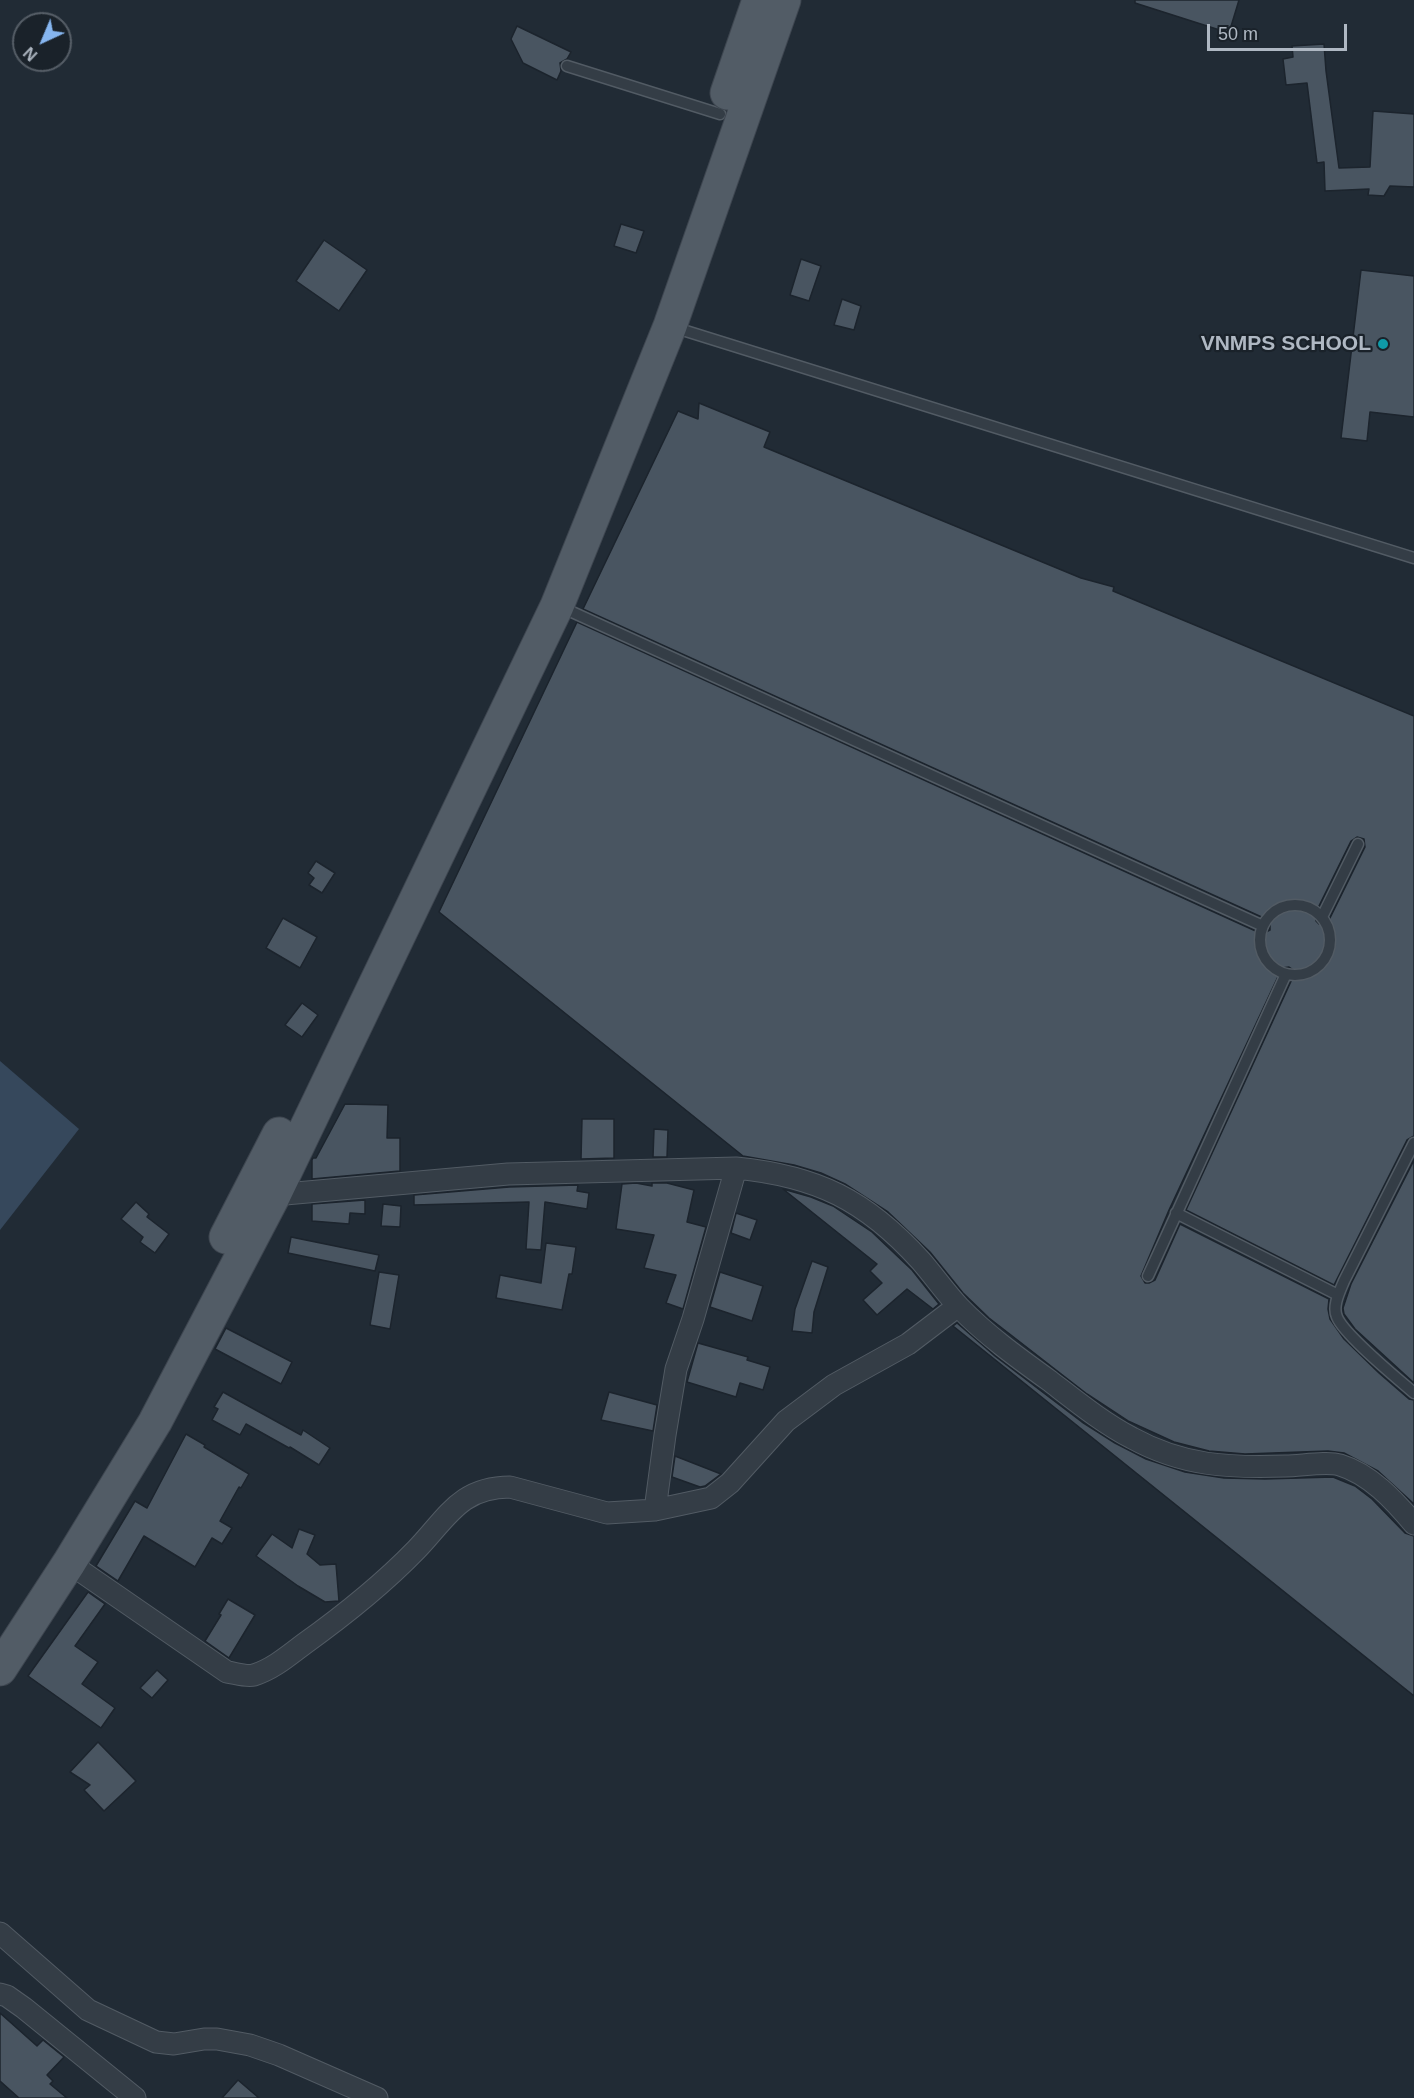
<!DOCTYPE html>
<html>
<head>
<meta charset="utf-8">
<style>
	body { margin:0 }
	#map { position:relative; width:1414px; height:2098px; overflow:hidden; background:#212b35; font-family:Helvetica,sans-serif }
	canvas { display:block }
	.north { position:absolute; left:12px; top:12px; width:60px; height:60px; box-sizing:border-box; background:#1a222a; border:2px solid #565e67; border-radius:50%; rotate:224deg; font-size:16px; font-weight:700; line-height:24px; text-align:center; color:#afb8c3 }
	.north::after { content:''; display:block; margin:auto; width:21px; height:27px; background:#86b6f0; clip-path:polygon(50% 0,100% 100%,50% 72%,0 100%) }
	.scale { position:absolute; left:1207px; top:24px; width:140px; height:27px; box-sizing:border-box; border:3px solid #afb8c3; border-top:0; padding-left:8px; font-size:18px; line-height:21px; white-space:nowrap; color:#afb8c3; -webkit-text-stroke:4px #1a222a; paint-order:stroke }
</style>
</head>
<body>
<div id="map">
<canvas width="1414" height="2098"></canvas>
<div class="north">N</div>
<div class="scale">50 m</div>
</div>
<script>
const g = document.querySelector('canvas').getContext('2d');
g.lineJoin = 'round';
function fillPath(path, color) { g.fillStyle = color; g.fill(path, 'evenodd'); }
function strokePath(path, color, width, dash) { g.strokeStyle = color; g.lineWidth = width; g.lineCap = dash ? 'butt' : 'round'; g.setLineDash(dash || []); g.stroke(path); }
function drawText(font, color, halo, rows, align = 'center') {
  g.font = font + ' Helvetica,sans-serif'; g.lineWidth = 4.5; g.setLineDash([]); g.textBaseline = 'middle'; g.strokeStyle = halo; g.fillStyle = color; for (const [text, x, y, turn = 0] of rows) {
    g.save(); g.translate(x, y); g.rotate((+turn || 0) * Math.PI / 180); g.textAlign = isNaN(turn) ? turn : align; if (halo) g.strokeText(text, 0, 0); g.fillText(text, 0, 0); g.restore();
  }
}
fillPath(new Path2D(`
	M0 1061 79 1129 0 1230Z`), '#36485c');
const building = new Path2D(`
	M1135 0H1239L1229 33 1135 3Z
	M517 26 571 52 567 59 560 63 561 71 557 80 523 63 511 39Z
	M1324 44 1326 71 1339 168 1370 167 1373 111 1414 114V187L1390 186 1384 196 1368 195 1369 189 1325 191 1324 162 1317 163 1307 83 1286 85 1283 59 1293 57 1292 46Z
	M621 224 644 231 636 253 614 246Z
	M324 240 367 270 339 311 296 281Z
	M801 259 821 266 809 301 790 295Z
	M1361 270 1414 276V417L1370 412 1367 441 1341 438Z
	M842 299 861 306 854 330 834 325Z
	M699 403 770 432 764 447 1081 578 1114 587 1113 591 1414 716V1136L1407 1140 1334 1285 1186 1210 1293 977 1292 969 1289 967 1282 968 1169 1210 1141 1276 1145 1283H1149L1155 1280 1180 1224 1329 1299 1328 1309 1330 1319 1344 1339 1379 1373 1409 1399 1414 1400V1504L1378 1471 1344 1453 1328 1451 1245 1454 1209 1451 1174 1442 1128 1421 1087 1394 989 1318 963 1293 930 1252 888 1212 845 1184 821 1173 794 1165 743 1156 439 912 577 622 1260 933H1264L1270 930V925L1266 919 583 609 678 411 698 419ZM1357 837 1364 839 1365 847 1329 920 1326 923 1319 924 1316 921 1315 914 1351 841Z
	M316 861 335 873 322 893 309 885 314 878 308 873Z
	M283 918 317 937 300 968 266 948Z
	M302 1003 318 1015 302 1037 285 1025Z
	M345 1104 388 1105 387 1138H400V1171L312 1179V1160L313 1158H316Z
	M582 1119H614V1158L581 1159Z
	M654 1129 668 1130 667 1157H653Z
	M1414 1160V1383L1355 1329 1344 1314 1343 1308 1351 1284Z
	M636 1183 652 1186V1183H667L694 1190 687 1222 706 1227 683 1309 666 1303 676 1275 644 1268 654 1235 616 1229 622 1184Z
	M578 1185 577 1191 589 1193 587 1209 545 1202 541 1250 526 1249 529 1202 414 1205V1195L509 1187Z
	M783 1189 811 1197 833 1206 872 1232 912 1270 939 1304 933 1309 907 1289 877 1315 863 1300 882 1283 870 1271 877 1264Z
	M365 1200V1214L350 1213 349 1224 312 1221V1204Z
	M136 1202 149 1214 147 1217 169 1234 155 1253 140 1242 143 1237 121 1219Z
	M383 1204 401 1206 400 1227 381 1226Z
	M736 1213 757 1220 750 1240 731 1233Z
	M291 1237 379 1255 375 1271 288 1253Z
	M546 1243 576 1247 572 1274H569L562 1310 496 1298 500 1275 541 1283Z
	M812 1261 828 1267 814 1312 812 1333 792 1331 795 1309Z
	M379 1272 399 1275 390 1329 370 1325Z
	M720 1272 763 1286 752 1321 710 1307Z
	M957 1323 995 1356 1082 1422 1115 1443 1146 1459 1185 1472 1224 1478 1265 1479 1333 1477 1355 1486 1372 1499 1405 1533 1414 1536V1696L953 1326Z
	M226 1328 292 1362 281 1384 215 1349Z
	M698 1343 748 1357 747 1360 770 1367 763 1390 740 1383 736 1397 687 1382Z
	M223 1392 301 1435 303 1430 330 1448 319 1465 290 1447 289 1448 246 1424 240 1435 212 1420 218 1409 214 1407Z
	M609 1392 657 1405 653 1431 601 1420Z
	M186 1434 205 1445 204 1447 249 1474 241 1488 239 1487 220 1521 232 1528 222 1544 212 1538 195 1567 144 1536 118 1581 96 1566 135 1501 147 1508Z
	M675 1456 721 1474 705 1486 700 1487 672 1477Z
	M299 1529 315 1535 307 1554 320 1565 336 1564 339 1601 325 1602 298 1586 256 1556 272 1534 292 1548Z
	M88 1592 105 1604 75 1646 98 1662 82 1684 115 1708 101 1728 28 1676Z
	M228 1599 255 1615 229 1658 205 1641 221 1615 219 1614Z
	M157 1670 168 1680 152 1698 140 1688Z
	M98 1742 136 1781 104 1811 84 1790 90 1785 70 1772Z
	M0 2013 37 2046 43 2040 64 2057 47 2075 53 2081 50 2084 67 2098H19L0 2081Z
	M238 2080 259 2098H222Z`);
fillPath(building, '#495561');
strokePath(building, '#1c242d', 1.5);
const service = new Path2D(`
	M567 66 720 114
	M673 327 1414 558
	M561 607 1263 926
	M1260 940a35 35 0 1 1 70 0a35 35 0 1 1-70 0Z
	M1322 917 1358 844
	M1414 1143 1344 1281C1340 1291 1332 1306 1337 1317 1344 1335 1397 1378 1414 1393
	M1176 1213 1338 1295
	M1148 1276 1286 974`);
const minor = new Path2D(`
	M274 1195 508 1174 736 1168C817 1176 866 1200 921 1261 934 1276 945 1292 959 1307 986 1335 1018 1358 1050 1381 1076 1401 1103 1423 1132 1438 1183 1466 1229 1468 1286 1466 1300 1466 1327 1461 1340 1465 1370 1474 1394 1500 1414 1524
	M655 1510 665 1435 676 1369 693 1319 736 1168
	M69 1563 227 1672C235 1673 246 1677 254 1675 273 1669 288 1656 304 1644 343 1616 382 1585 416 1550 447 1518 460 1487 510 1487L607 1513 655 1510 711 1498 730 1483 786 1421 834 1385 908 1344 958 1306
	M0 1933 88 2010 156 2042 174 2044 204 2039H217L250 2045 279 2055 377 2098
	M0 1994 7 1996 24 2008 135 2098`);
const primary = new Path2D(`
	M727 93 759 0
	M226 1237 279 1134
	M0 1669 69 1563 155 1422 274 1195 557 606 670 326 784 0`);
strokePath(service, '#525b64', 13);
strokePath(minor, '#525b64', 23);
strokePath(primary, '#3e4650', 35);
strokePath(service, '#343d46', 10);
strokePath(minor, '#343d46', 21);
strokePath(primary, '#525c66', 33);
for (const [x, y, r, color] of [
	[1383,344,6,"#0f9aa8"]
]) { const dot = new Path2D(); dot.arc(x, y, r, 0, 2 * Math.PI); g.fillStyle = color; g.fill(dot); strokePath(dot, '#1a222a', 2); }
drawText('bold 21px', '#afb8c3', '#1a222a', [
	["VNMPS SCHOOL",1371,344]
], 'right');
</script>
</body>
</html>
